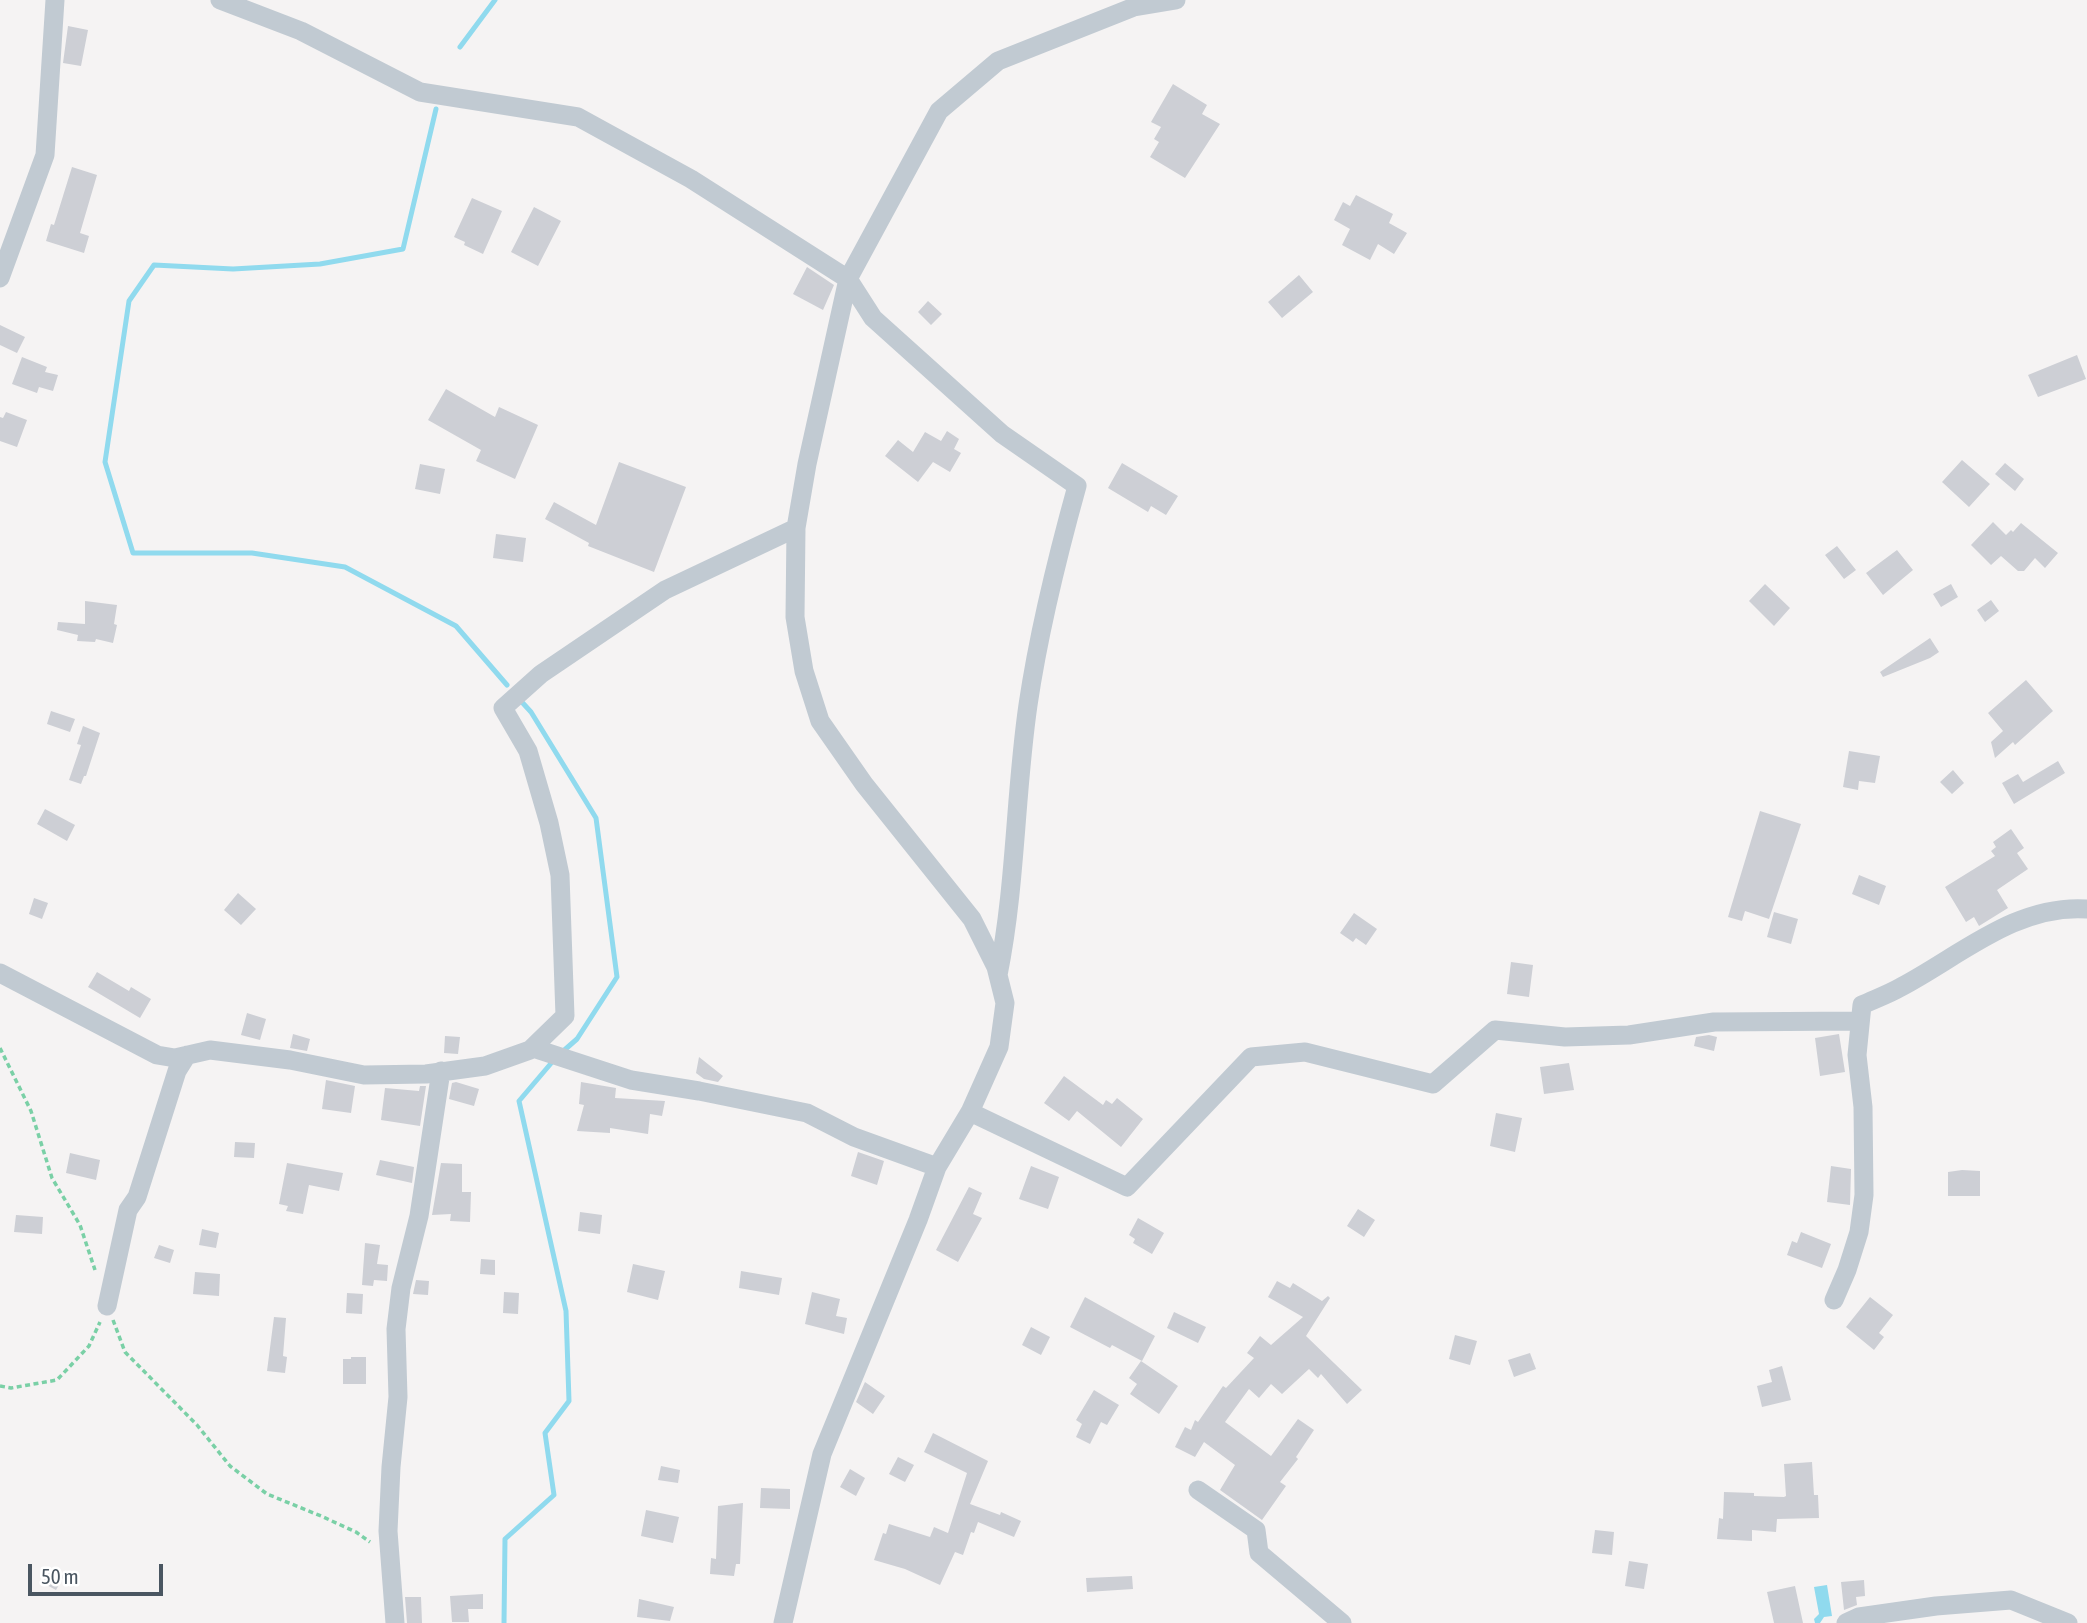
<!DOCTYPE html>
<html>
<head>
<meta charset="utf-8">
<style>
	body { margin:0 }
	#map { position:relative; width:2087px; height:1623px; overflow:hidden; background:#f5f3f3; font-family:"Asap Condensed",sans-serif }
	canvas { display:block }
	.scale { position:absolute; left:28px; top:1564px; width:135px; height:32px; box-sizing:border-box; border:4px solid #4a5661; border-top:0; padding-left:9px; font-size:21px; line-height:24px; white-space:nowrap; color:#4a5661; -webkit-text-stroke:5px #fff; paint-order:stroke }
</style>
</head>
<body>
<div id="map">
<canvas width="2087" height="1623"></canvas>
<div class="scale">50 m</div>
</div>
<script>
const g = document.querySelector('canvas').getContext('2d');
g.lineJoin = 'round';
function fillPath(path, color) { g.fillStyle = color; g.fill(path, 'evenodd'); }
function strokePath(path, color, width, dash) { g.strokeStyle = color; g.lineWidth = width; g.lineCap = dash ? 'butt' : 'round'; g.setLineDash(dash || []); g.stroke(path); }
fillPath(new Path2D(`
	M1827 1585 1832 1616 1824 1617 1820 1623H1815L1814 1619 1819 1614 1814 1587Z`), '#90daee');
strokePath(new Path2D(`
	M460 47 495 0
	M436 109 403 249 320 264 233 269 154 265 129 301 105 462 133 553H252L345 567 456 626 507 685
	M520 700 531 712 596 818 617 977 577 1039 561 1053
	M504 1623 505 1539 554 1495 545 1433 569 1401 566 1311 519 1101 553 1061`), '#90daee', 5);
fillPath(new Path2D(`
	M68 26 88 30 81 66 63 63Z
	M1173 84 1207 105 1202 114 1220 124 1185 178 1150 157 1159 142 1154 139 1161 127 1151 122Z
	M72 167 97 175 80 233 89 236 84 253 46 241 51 224 54 225Z
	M1356 195 1393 214 1389 223 1407 233 1394 254 1378 244 1370 260 1342 245 1350 229 1334 220 1343 202 1350 206Z
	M472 198 502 211 483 254 464 245 465 242 454 237Z
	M534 207 561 221 538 266 511 252Z
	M807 267 834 285 823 310 793 294Z
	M1299 275 1313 292 1282 318 1268 302Z
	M928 301 942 314 931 325 918 312Z
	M0 325 25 337 17 353 0 345Z
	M2077 355 2086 379 2038 397 2028 375Z
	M22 357 47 367 45 372 58 375 53 391 39 387 37 393 12 384Z
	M446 389 495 417 499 407 538 425 515 479 476 461 481 450 428 420Z
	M6 412 27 420 17 447 0 441V417L3 418Z
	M947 431 959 439 954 449 961 453 950 472 933 462 918 482 885 456 898 440 913 452 925 432 941 441Z
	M1962 460 1990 484 1969 507 1942 482Z
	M619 462 686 487 654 572 588 546 589 543 545 519 554 502 596 525Z
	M1122 463 1178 496 1166 515 1151 506 1148 512 1108 488Z
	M2005 463 2024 479 2015 491 1995 474Z
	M420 464 445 469 440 494 415 489Z
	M1993 522 2006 535 2011 530 2013 532 2021 523 2058 553 2045 568 2035 558 2024 571H2018L2001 556 1991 565 1971 545Z
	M496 534 526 538 523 562 493 558Z
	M1837 546 1856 570 1844 579 1825 555Z
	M1897 550 1913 570 1883 595 1866 573Z
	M1765 584 1790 608 1774 626 1749 601Z
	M1951 584 1958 597 1941 607 1933 594Z
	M1991 600 1999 611 1985 622 1977 610Z
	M85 601 117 605 114 624 117 625 113 643 96 639 95 642 77 641 78 635 57 630 58 622 85 624Z
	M1930 638 1939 652 1930 658 1883 677 1880 672Z
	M2026 680 2053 711 2015 745 2013 742 1995 758 1991 742 2003 731 1988 713Z
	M51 711 75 719 70 732 47 724Z
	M83 726 100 733 86 776H84L81 784 69 780 81 745 77 744Z
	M1849 751 1880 756 1875 783 1859 781 1858 790 1843 787Z
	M2058 761 2065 773 2014 804 2002 783 2018 774 2023 782Z
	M1953 770 1964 783 1952 794 1940 782Z
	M45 809 75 825 67 841 37 824Z
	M1760 811 1801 824 1769 919 1745 911 1742 921 1728 917Z
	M2011 829 2024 848 2017 853 2028 869 1997 890 2008 908 1979 926 1974 917 1966 922 1945 887 1995 856 1991 851 1996 847 1993 842Z
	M1859 875 1886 886 1879 905 1852 894Z
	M238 893 256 909 241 925 224 910Z
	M34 898 48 903 42 919 29 914Z
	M1774 912 1798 919 1791 944 1767 937Z
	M1354 913 1377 929 1366 945 1356 938 1353 942 1340 933Z
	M1511 962 1533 965 1529 997 1507 994Z
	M97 972 129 991 131 987 151 999 140 1018 88 987Z
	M247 1013 266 1019 260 1040 241 1035Z
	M293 1034 310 1039 307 1051 290 1048Z
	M1839 1034 1845 1072 1820 1076 1815 1038Z
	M1709 1035 1717 1037 1714 1051 1694 1046 1696 1037Z
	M445 1036 460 1037 458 1054 444 1053Z
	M699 1057 723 1076 718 1082 704 1079 696 1073Z
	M1569 1063 1574 1090 1544 1094 1540 1067Z
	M1064 1076 1103 1105 1106 1100 1112 1104 1117 1098 1143 1119 1121 1147 1077 1111 1069 1121 1044 1103Z
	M326 1080 355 1086 351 1113 322 1109Z
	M456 1082 479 1089 474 1106 449 1099 452 1083Z
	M581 1082 616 1088 615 1098 665 1101 662 1116 650 1114 648 1134 610 1128V1133L577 1131 584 1105 579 1104Z
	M420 1086H426L420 1126 381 1120 385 1088 419 1091Z
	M1496 1113 1522 1118 1515 1152 1490 1146Z
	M235 1142 255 1143 254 1158 234 1157Z
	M858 1152 884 1161 877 1185 851 1176Z
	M70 1153 100 1160 96 1180 66 1173Z
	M380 1160 414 1167 412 1183 376 1175Z
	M287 1163 343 1173 339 1191 309 1185 303 1214 286 1211 288 1206 279 1204Z
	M441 1163 462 1164V1192H471L470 1222 450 1221 451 1214 432 1215Z
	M1031 1166 1059 1177 1048 1209 1019 1199Z
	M1831 1166 1851 1169 1850 1205 1827 1202Z
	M1962 1170 1980 1171V1196H1948V1172Z
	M969 1187 982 1193 973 1214 982 1218 958 1262 936 1250Z
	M1358 1209 1375 1220 1364 1237 1347 1226Z
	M580 1212 602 1215 600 1234 578 1231Z
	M16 1215 43 1217 42 1234 14 1232Z
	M1138 1218 1164 1233 1152 1254 1133 1243 1135 1239 1129 1235Z
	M202 1229 219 1233 216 1248 199 1245Z
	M1801 1232 1831 1244 1822 1268 1787 1255 1792 1241 1797 1243Z
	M365 1243 380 1245 377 1264 388 1265 387 1281 374 1280 373 1286 362 1285Z
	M159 1245 174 1250 170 1263 154 1258Z
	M481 1259 495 1260V1275L480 1274Z
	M633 1264 665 1271 658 1300 627 1292Z
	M741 1271 782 1278 779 1295 739 1288Z
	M195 1272 220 1274 219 1296 193 1294Z
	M416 1280 429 1281 428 1295 413 1294Z
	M1277 1281 1290 1288 1293 1283 1322 1301 1328 1296 1330 1298 1306 1336 1362 1390 1347 1404 1321 1374 1318 1378 1309 1369 1282 1394 1271 1384 1259 1398 1249 1389 1225 1422 1271 1456 1298 1419 1314 1430 1296 1457 1298 1459 1280 1482 1286 1486 1262 1520 1220 1490 1235 1465 1204 1442 1195 1457 1175 1447 1185 1427 1191 1430 1195 1420 1198 1422 1223 1386 1226 1388 1254 1358 1247 1353 1260 1336 1271 1345 1303 1317 1268 1297Z
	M504 1292 519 1293 518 1314 503 1313Z
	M812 1292 840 1299 836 1316 847 1318 844 1334 805 1324Z
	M347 1293 363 1294 362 1314 346 1313Z
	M1085 1297 1155 1336 1142 1361 1112 1345 1110 1348 1070 1327Z
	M1870 1297 1893 1315 1879 1333 1884 1337 1874 1350 1846 1327Z
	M1174 1312 1206 1327 1198 1343 1167 1328Z
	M274 1317 286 1318 283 1356 287 1357 285 1373 267 1371Z
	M1031 1327 1050 1337 1041 1355 1022 1345Z
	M1455 1335 1477 1341 1470 1365 1449 1359Z
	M1530 1353 1536 1369 1514 1377 1508 1360Z
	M351 1357H366V1384H343V1359H351Z
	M1141 1361 1178 1386 1159 1414 1130 1394 1137 1384 1129 1378Z
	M1782 1366 1791 1400 1762 1407 1757 1386 1772 1382 1769 1370Z
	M865 1382 885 1396 873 1414 856 1402Z
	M1094 1390 1119 1405 1107 1425 1101 1422 1090 1444 1076 1437 1082 1424 1076 1420Z
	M933 1433 988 1461 970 1504 1000 1515 1001 1512 1021 1521 1014 1537 978 1522 974 1533 971 1532 963 1555 955 1552 940 1585 905 1569 874 1560 883 1533 886 1534 889 1524 930 1537 934 1527 948 1533 967 1473 924 1452Z
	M898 1457 914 1465 905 1482 889 1474Z
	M1812 1462 1814 1495H1818L1819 1518 1777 1519 1776 1532 1752 1530V1541L1717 1539 1719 1518 1723 1519 1724 1492 1754 1493V1496L1784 1497 1786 1496 1784 1464Z
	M661 1466 680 1470 678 1483 658 1480Z
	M850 1469 865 1478 856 1496 840 1487Z
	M761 1488 790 1489V1509L760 1508Z
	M743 1503 740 1564H736L734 1576 710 1574 711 1558 716 1559 718 1506Z
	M646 1510 679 1517 673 1543 641 1536Z
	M1595 1530 1614 1532 1612 1555 1592 1553Z
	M1629 1561 1648 1564 1644 1589 1625 1586Z
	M50 1569 64 1576 56 1590 43 1583Z
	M1132 1576 1133 1589 1087 1592 1086 1578Z
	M1864 1580 1865 1596 1856 1597 1857 1605 1844 1610 1841 1582Z
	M1795 1586 1803 1623H1774L1767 1592Z
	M483 1594V1609H468L469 1622H452L450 1596Z
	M405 1597H421L422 1623H407Z
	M639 1599 674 1607 670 1621 637 1617Z`), '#cdcfd5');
strokePath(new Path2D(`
	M0 1048 31 1111 52 1178 80 1225 95 1270
	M113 1320 125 1352 197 1425 230 1466 267 1494 321 1516 356 1532 370 1542
	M0 1386 11 1388 57 1380 89 1346 100 1322`), '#7ad0a6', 3.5, [5, 3.5]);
strokePath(new Path2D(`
	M220 0 301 31 420 92 578 117 691 179 848 279 873 318 1002 434 1077 486C1057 558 1039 630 1028 705 1015 794 1016 886 998 975
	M0 278 45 155 55 0
	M0 973 157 1055 175 1058 210 1050 290 1060 364 1075 426 1074 485 1066 530 1050 565 1016 560 875 549 823 528 751 503 708 541 674 665 590 796 528
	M533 1048 631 1080 699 1091 807 1113 854 1137 937 1167
	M970 1112 1127 1187 1251 1057 1305 1052 1433 1084 1495 1030 1565 1037 1629 1035 1714 1022 1860 1021
	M1834 1300 1847 1270 1859 1232 1864 1195 1863 1107 1857 1055 1862 1005C1875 999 1889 994 1901 987 1960 956 2016 904 2087 909
	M107 1306 128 1210 137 1197 177 1071 187 1055
	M1198 1490 1256 1530 1259 1553 1342 1623
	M395 1623 388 1531 391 1467 398 1397 396 1329 401 1288 419 1216 441 1071
	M783 1623 822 1454 918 1220 937 1167 970 1112 999 1047 1005 1003 996 967 972 919 864 784 820 721 804 671 795 617 796 528 807 464 848 279 939 111 998 61 1134 7 1176 0
	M1846 1623 1859 1617 1936 1606 2011 1600 2068 1623`), '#c1cad2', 19);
</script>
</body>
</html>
